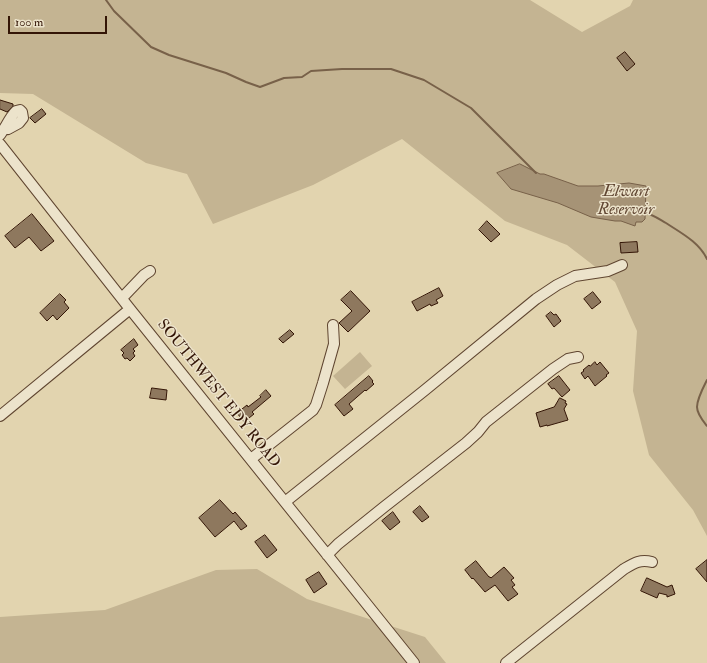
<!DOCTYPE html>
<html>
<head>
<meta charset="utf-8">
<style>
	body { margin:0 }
	#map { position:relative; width:707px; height:663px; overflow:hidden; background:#e2d4af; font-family:"IM FELL Double Pica",serif }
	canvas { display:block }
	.scale { position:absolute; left:8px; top:16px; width:99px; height:18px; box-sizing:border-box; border:2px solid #331506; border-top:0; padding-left:5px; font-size:12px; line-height:14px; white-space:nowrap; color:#331506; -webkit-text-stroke:3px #ece3cb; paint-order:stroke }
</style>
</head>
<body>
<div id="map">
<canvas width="707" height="663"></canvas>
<div class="scale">100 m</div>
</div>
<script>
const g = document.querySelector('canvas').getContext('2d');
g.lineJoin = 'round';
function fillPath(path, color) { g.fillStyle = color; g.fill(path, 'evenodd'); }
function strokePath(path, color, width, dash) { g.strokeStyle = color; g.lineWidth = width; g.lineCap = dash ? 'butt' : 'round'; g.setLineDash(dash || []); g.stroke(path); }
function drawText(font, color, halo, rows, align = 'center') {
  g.font = font + ' "IM FELL Double Pica",serif'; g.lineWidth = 3; g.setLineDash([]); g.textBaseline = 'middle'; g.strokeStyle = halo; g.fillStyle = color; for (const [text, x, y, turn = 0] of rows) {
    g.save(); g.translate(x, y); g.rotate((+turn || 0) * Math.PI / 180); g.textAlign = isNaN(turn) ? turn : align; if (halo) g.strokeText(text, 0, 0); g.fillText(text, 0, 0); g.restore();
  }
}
fillPath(new Path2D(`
	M0 0H530L582 32 630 6 633 0H707V536L693 510 649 455 633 391 637 331 615 282 567 245 505 221 402 139 313 185 213 224 187 174 146 163 33 94 0 93Z
	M360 352 372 366 345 389 333 376Z
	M257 569 307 599 425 637 446 663H0V617L105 610 216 570Z`), '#c4b492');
const water = new Path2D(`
	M520 164 540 174H544L578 186H598L629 183 646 186 645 219 642 222H636L635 226 621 221H615L591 217 558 203 511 189 497 173Z`);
fillPath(water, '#a69376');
strokePath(water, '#786149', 1);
strokePath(new Path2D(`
	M106 0 114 11 151 47 169 55 226 73 246 82 260 87 284 78 302 77 311 71 342 69H391L424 80 471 108 536 173
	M643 212C652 214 659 219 666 223 681 233 699 242 707 259
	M707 380C704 386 697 399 697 407 697 414 703 421 707 426`), '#786149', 2);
const building = new Path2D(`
	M625 52 635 64 627 71 617 58Z
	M0 100 13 104V106L7 112 0 109Z
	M42 109 46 114 35 123 30 118Z
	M32 214 54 241 41 251 29 237 15 248 5 236Z
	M487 221 500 234 491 242 479 230Z
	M637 242 638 252 621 253 620 243Z
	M439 288 443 296 436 300 438 303 431 306 430 304 417 311 412 302Z
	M351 291 370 311 348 332 339 323 352 311 341 300Z
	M593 292 601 302 592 309 584 299Z
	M60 294 66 300 64 302 69 308 57 320 53 315 47 321 40 313Z
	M551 312 554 315 556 314 561 321 554 327 546 316Z
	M290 330 294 334 283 343 279 339Z
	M134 339 138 345 133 349 135 351 133 353 135 356 130 361 127 358 125 359 122 355 124 353 121 350Z
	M595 362 597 365 600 362 609 373 606 375 607 376 595 386 588 376 585 379 581 373 584 371 583 370 589 365 590 366Z
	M369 376 373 381 372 382 374 384 366 391 365 390 349 404 353 409 344 416 335 405Z
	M559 376 570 390 562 397 554 388 552 389 548 384Z
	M152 388 167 390 166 400 150 398Z
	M266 390 271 396 252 412 254 414 244 422 237 413 247 405 248 407 261 397 260 396Z
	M560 398 566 401 565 403 567 404 564 409 568 420 547 426V425L540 427 536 413 554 407Z
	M220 500 233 514 235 512 247 526 241 530 234 521 215 537 199 518Z
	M420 506 429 517 422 522 413 512Z
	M393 512 400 522 390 530 382 521Z
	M265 535 277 550 267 558 255 542Z
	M707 560V582L696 569Z
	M476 561 489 577H490L491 578 504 567 514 578 511 580 515 585 512 587 518 594 508 601 495 585 485 592 473 578 472 579 465 570Z
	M319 572 327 584 314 593 306 580Z
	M647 578 667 587 672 585 675 594 667 597V595L659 593 657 598 641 591Z`);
fillPath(building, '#8e785e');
strokePath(building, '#331506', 1);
const minor = new Path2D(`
	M0 135C6 127 9 118 16 111L20 110 22 112 23 118 19 123 8 129 6 127
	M0 144 130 309 414 663
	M122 298 144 275 150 271
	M0 416 130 309
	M251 459 313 410 316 405 323 383 334 344 333 325
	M285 502 425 390 536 299 557 285 575 276 608 271 622 265
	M327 555 338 544 384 507 466 443 478 432 486 422 553 369 568 359 578 357
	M506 663 624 569C634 563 640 559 652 562`);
strokePath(minor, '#5f4530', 12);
strokePath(minor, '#ece3cb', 10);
drawText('15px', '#331506', '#ece3cb', [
	["SOUTHWEST EDY ROAD",218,394,51]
]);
drawText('italic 16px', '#614733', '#ece3cb', [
	["Elwart",626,193],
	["Reservoir",626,211]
]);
</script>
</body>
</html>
